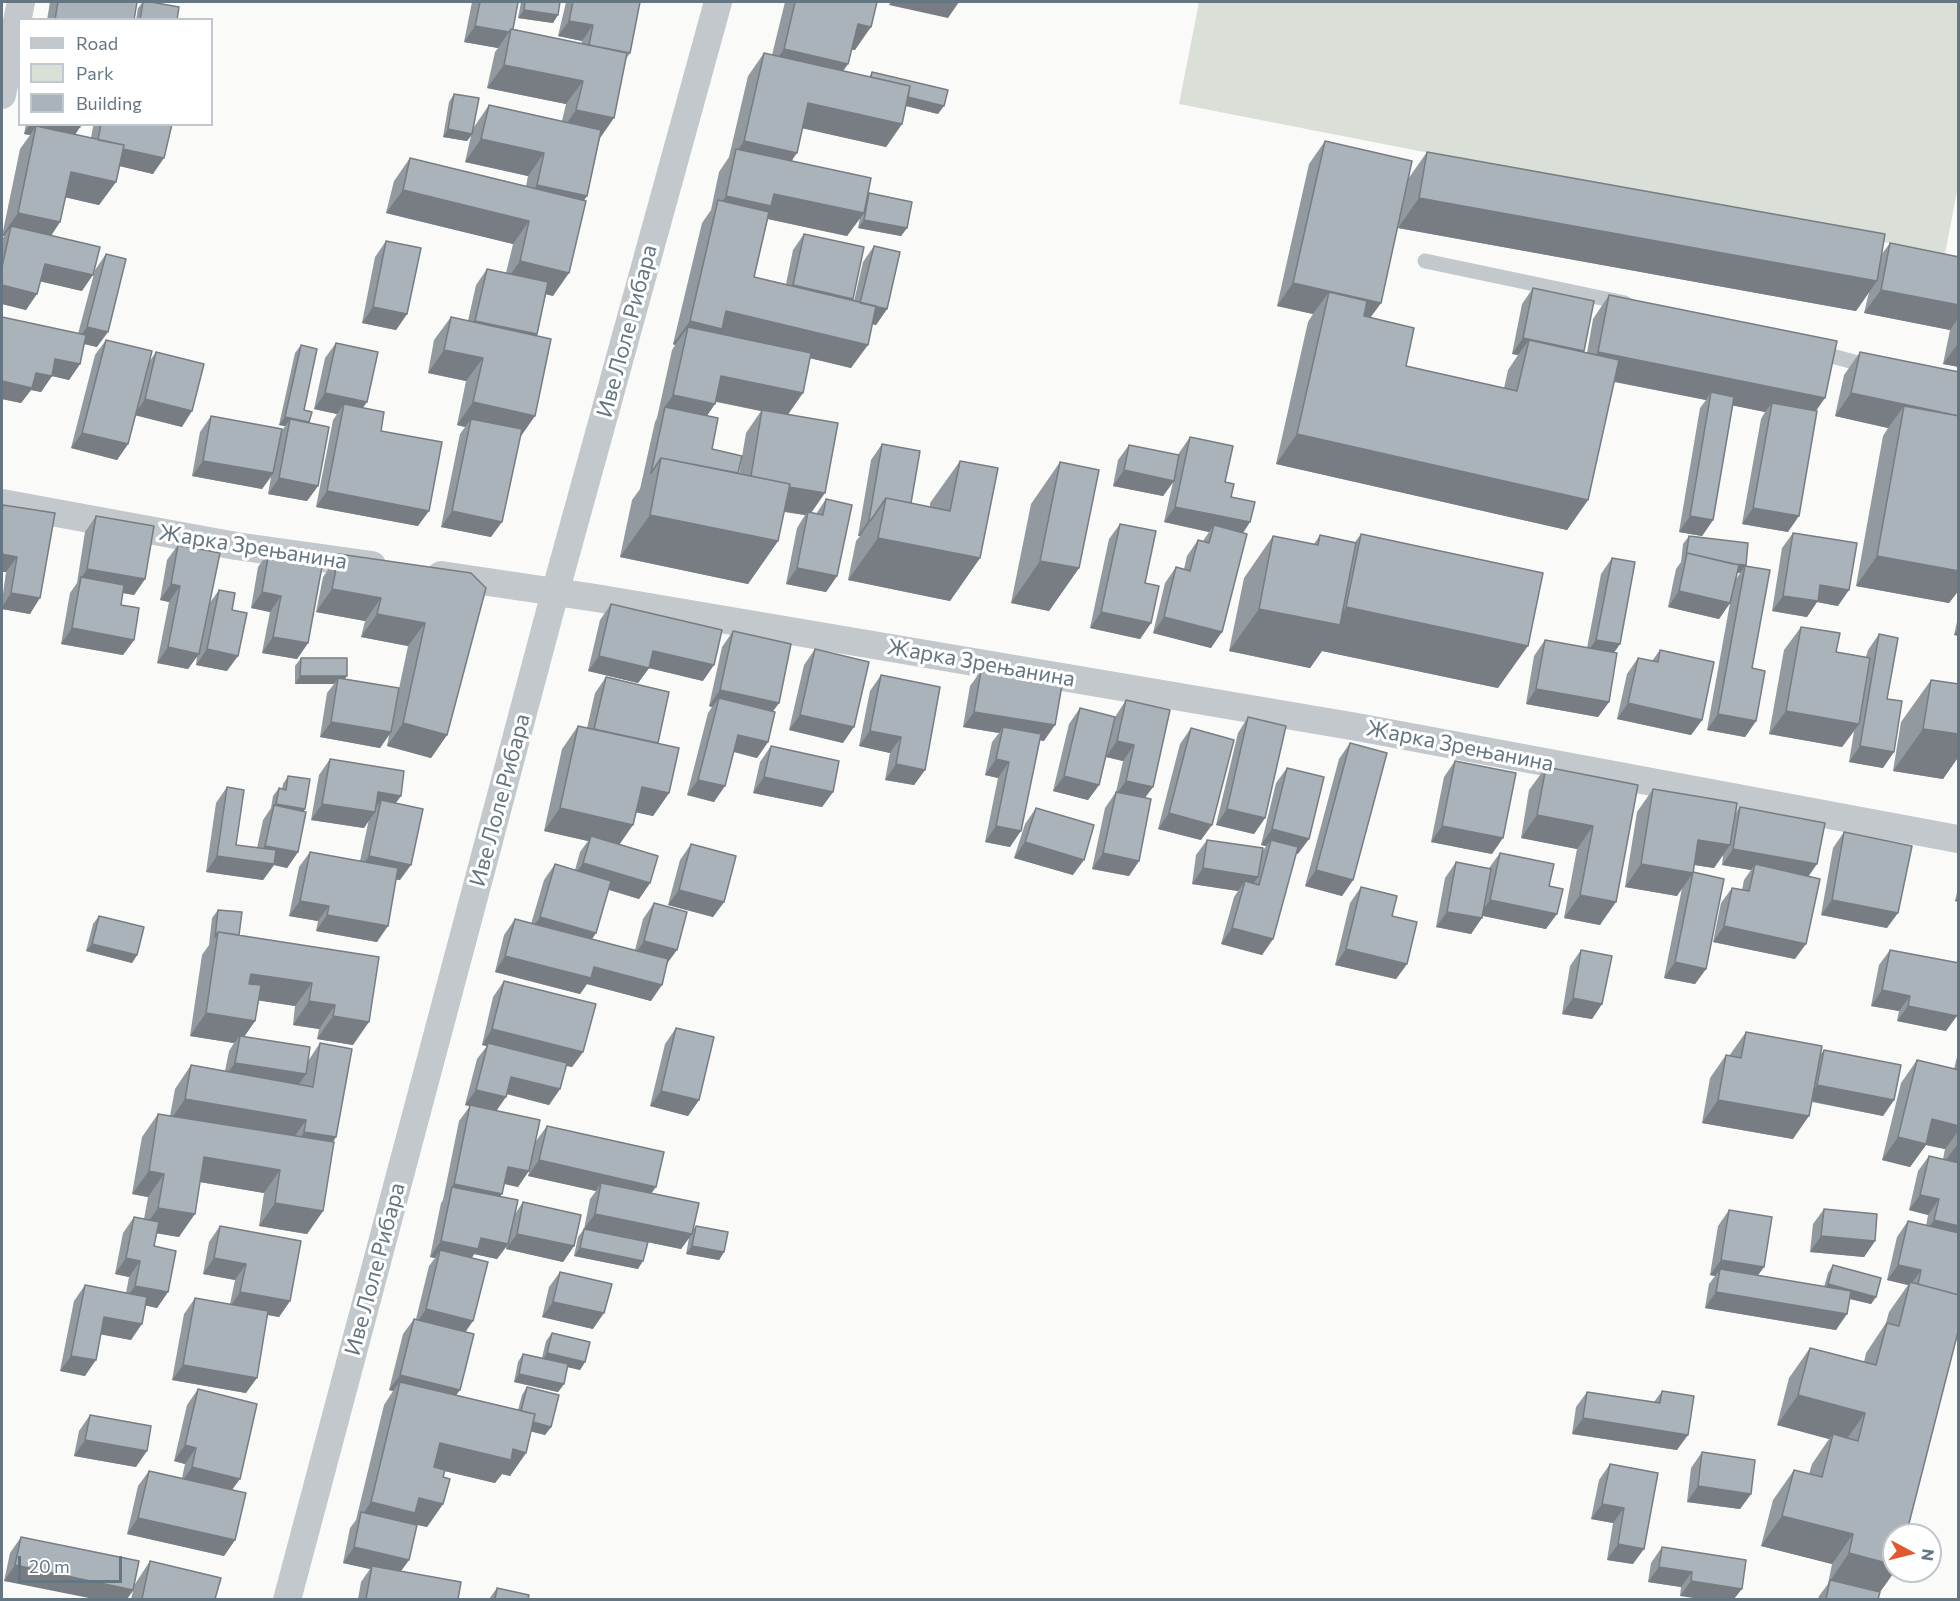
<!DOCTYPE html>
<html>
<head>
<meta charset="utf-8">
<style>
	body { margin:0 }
	#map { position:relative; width:1960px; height:1601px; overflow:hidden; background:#fafaf8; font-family:Commissioner,sans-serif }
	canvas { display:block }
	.frame { position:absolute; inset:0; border:3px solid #657683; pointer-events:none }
	.legend { position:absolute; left:18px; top:18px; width:195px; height:108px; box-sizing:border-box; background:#fff; border:2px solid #c1c8cd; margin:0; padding:8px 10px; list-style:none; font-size:18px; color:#657683 }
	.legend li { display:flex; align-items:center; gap:12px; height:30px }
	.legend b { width:30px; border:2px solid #c1c8cd }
	.north { position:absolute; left:1882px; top:1523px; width:60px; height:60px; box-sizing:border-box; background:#fff; border:2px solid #c1c8cd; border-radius:50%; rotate:97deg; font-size:16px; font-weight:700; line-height:24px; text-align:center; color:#657683 }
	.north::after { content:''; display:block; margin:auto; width:21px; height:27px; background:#e4572e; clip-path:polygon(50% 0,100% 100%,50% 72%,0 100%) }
	.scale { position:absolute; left:18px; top:1556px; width:104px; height:27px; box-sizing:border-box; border:3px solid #657683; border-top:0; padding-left:8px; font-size:18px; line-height:21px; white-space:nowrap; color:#657683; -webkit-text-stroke:4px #fff; paint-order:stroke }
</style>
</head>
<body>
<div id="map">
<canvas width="1960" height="1601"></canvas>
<div class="frame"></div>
<ul class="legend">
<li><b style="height:8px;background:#c3c8cc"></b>Road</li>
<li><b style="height:16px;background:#dadfd7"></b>Park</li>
<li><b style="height:16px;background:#aab3b9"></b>Building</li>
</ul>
<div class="north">N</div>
<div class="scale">20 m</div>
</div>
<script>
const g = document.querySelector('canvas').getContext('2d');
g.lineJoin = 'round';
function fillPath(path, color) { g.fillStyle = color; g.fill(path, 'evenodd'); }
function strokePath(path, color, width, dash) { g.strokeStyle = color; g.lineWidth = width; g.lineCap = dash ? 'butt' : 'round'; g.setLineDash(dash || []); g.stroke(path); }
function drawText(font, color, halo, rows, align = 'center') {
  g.font = font + ' Commissioner,sans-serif'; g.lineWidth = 6; g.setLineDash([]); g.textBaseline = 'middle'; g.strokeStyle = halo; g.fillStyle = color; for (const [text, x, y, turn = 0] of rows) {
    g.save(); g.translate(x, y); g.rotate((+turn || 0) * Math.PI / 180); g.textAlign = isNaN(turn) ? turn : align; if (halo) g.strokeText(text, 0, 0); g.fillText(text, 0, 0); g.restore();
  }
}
fillPath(new Path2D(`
	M1199 2H1958V186L1945 254 1179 104Z`), '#dadfd7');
strokePath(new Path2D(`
	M1425 261 1625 303
	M1814 351 1872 367`), '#c3c8cc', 15);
strokePath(new Path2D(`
	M2 95 21 2
	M2 503 236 546 372 565
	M441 575 596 598 1357 727 1958 839
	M287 1600 549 615 718 2`), '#c3c8cc', 28);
fillPath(new Path2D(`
	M50 2H137L134 20H47Z
	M143 2H151L177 20H136L138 8Z
	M472 2H518L513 29 581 44 582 41 558 36 566 2H640L630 53 626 59 600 138 587 196 584 200 553 296 546 294 537 336 520 437 491 537 441 527 460 434 465 427 457 425 466 381 428 373 434 340 451 317 468 321 476 285 487 269 506 273 513 244 386 213 394 181 410 158 526 186 528 176 465 162 471 136 467 141 443 137 449 102 454 94 474 127 489 105 562 121 566 104 487 88 495 52 498 48 464 42Z
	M521 2H560L553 23 518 18Z
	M785 2H877L855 50H852L843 71 869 77 872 72 938 114 906 106 902 124 886 147 803 128 792 161 867 196 869 193 907 228 901 236 858 228 860 218 847 236 768 219 754 277 786 284 793 250 804 234 853 299 852 300 854 301 863 262 874 246 887 309 876 325 872 324 851 368 810 358 788 414 811 513 816 514 826 499 837 576 826 592 786 584 797 528 805 515 784 512 778 541 748 584 620 557 632 500 640 489 655 422 657 418 672 350 675 345 673 344 702 223 711 210 719 172 729 157 748 76 764 53 772 55ZM716 402 761 411 746 433 739 474 712 449 707 416Z
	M26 124H80V127L75 135 91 138 93 127 95 124H172L153 174 119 166 116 182 99 205 65 197 60 222 51 236 82 291 40 281 26 310 2 304V240L4 236H2L20 149 30 135 24 134Z
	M1325 141 1408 179 1427 152 1881 255 1890 243 1959 257V367L1943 364 1950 330 1864 313 1869 292 1856 311 1398 228 1400 215 1381 303 1370 318 1406 366 1504 388 1508 370 1518 355 1512 354 1522 304 1533 288 1584 351 1583 352 1587 353 1593 319 1609 295 1816 411 1788 532 1742 524 1761 419 1765 412 1733 405 1713 520 1702 536 1679 532 1700 408 1706 400 1614 382 1588 500 1567 530 1276 464 1308 322 1313 314 1277 306 1309 164Z
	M386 241 407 314 396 330 362 323 375 257Z
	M106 254 97 347 84 344 80 364 69 380 52 376 41 392 31 390 21 403 2 399 78 334 95 270Z
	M106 340 149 362 156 352 182 427 136 415 128 444 117 460 71 448 95 355Z
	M336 343 363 408 381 431 418 526 316 507 333 420 337 414 314 409 325 358Z
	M301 345 304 410 309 423 318 486 307 501 268 494 271 477 262 489 192 476 200 432 211 416 281 432 285 426 279 425 295 353Z
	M1860 352 1959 372V590L1949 603 1856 586 1883 436 1888 428 1835 416 1844 375Z
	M1190 437 1225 482 1231 497 1250 522 1243 533 1211 648 1153 633 1165 583 1176 567 1184 569 1187 556 1198 540 1203 541 1209 532 1164 522 1173 482 1163 496 1113 486 1118 460 1129 445 1178 455 1179 453Z
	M882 444 911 503 930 507V503L960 461 980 558 950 601 848 580 856 541 860 536H858L871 460Z
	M1060 462 1079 568 1049 611 1011 603 1031 504Z
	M3 505 55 513 30 614 2 609V601L6 572H2V507Z
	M96 516 145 579 134 595 123 593 121 605 134 640 123 655 61 644 70 593 77 583 85 532Z
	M1120 524 1145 583 1151 623 1140 639 1090 628 1109 539Z
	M1793 533 1838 606 1817 602 1807 617 1772 611 1782 548Z
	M1361 534 1498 688 1322 651 1310 668 1229 651 1244 578 1273 536 1314 544 1320 535 1355 542Z
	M1689 536 1746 565 1740 573H1737L1736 579 1745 566 1756 721 1745 737 1707 730 1730 603 1719 619 1668 607 1676 569 1681 562 1683 544Z
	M178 545 209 604 219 590 232 610 227 671 196 665 197 656 188 669 157 663 169 602 160 600 167 560Z
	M269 552 308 643 297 659 262 653 270 612 251 608 258 567Z
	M339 554 471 573 447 735 431 758 387 746 389 735 380 748 320 737 327 693 334 684H295V666L301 658 345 679 397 698 408 646 361 637 365 621 316 612 323 577Z
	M1612 558 1614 653 1609 702 1598 717 1526 704 1534 656 1545 640 1587 648 1601 574Z
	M611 604 703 681 649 668 638 683 588 671 600 620Z
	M1959 613V636L1954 635Z
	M1801 627 1836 652 1866 657 1868 650 1879 634 1887 699 1883 768 1849 762 1854 731 1842 747 1769 734 1784 650Z
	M733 631 779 703 773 711 768 742 757 758 734 752 714 802 687 795 708 713 712 707 709 706 722 647Z
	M815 649 843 743 789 730 804 665Z
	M1660 650 1702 720 1691 735 1617 719 1627 674 1638 658 1652 661Z
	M981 671 1044 741 1040 740 1010 847 985 842 998 778 985 775 992 742 999 733 963 727 970 686Z
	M881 675 925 770 914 785 885 780 890 753 859 746 870 691Z
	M606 677 658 743 669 793 653 816 636 812 619 845 650 883 639 899 608 889 596 933 592 939 635 950 643 919 654 903 667 965 651 1001 587 984 580 994 495 972 504 935 515 919 531 924 544 880 555 864 575 870 580 852 588 841 544 831 562 749 578 726 587 728 595 693Z
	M1931 680 1959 684V756L1943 779 1893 771 1901 722Z
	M1126 700 1145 798 1139 861 1129 876 1092 869 1105 808 1116 792 1123 761 1106 757 1099 785 1088 800 1053 791 1069 724 1080 708 1115 717Z
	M1248 717 1265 818 1254 834 1216 825 1238 733Z
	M1191 728 1201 840 1158 829 1180 744Z
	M1350 743 1353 880 1342 896 1305 886 1339 759Z
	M771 746 833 792 822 807 753 793 760 762Z
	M330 759 396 803 400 880H396L377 942 316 931 318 921 289 916 299 867 310 852 360 861 369 819 364 828 311 820 319 775Z
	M1455 761 1492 854 1431 842 1444 777Z
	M1546 767 1638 785 1600 925 1564 918 1577 849 1521 838 1529 790Z
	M1287 768 1298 854H1296L1273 939 1262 955 1221 944 1234 897 1238 891 1192 884 1196 855 1207 840 1262 852 1266 846 1261 845 1276 783Z
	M288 776 305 809 304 811 298 852 287 868 274 865 263 880 206 872 216 803 227 787 236 845 257 848 263 820 271 808 273 796 279 788 282 789 283 784Z
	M1653 789 1735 814 1740 807 1809 876 1795 959 1713 942 1721 903 1732 888 1742 890 1744 880 1751 870 1722 865 1723 855 1714 868 1694 865 1677 896 1625 887 1637 812Z
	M1036 808 1073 875 1014 858 1025 824Z
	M1844 832 1887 928 1821 915 1833 848Z
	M691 844 724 902 713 917 668 905 680 860Z
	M1500 853 1549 886 1546 929 1483 916 1471 934 1436 927 1445 878 1456 862 1489 868Z
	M1693 872 1706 969 1695 984 1664 978 1682 888Z
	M1959 884V902L1955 901Z
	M1361 887 1392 916 1407 964 1396 979 1335 965 1350 903Z
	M218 910 239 935 379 957 353 1045 317 1039 319 1029 293 1025 295 1006 259 1000 255 1021 244 1037 308 1061 320 1043 336 1137 333 1142 323 1211 307 1234 259 1226 264 1193 200 1182 179 1237 157 1233 154 1246 168 1292 157 1308 145 1305 131 1340 101 1334 85 1376 60 1371 74 1301 85 1285 126 1293 129 1277 115 1274 123 1233 134 1217 144 1219 148 1197 132 1194 142 1137 158 1114 170 1116 175 1089 191 1065 225 1071 229 1051 234 1043 190 1036 202 955 209 945 212 918Z
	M99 916 137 955 132 963 86 951 93 924Z
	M1581 950 1602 1004 1592 1019 1562 1014 1570 966Z
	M1890 950 1946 1031 1897 1021 1899 1011 1871 1006 1879 965Z
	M504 981 583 1052 572 1067 566 1066 560 1089 549 1105 506 1094 496 1111 536 1141 547 1126 651 1193 693 1230 696 1226 724 1252 719 1260 686 1254 689 1238 681 1249 647 1242 638 1269 574 1256 578 1237 584 1229 590 1199 596 1191 528 1176 531 1165 518 1187 504 1184 500 1197 515 1214 523 1202 574 1246 563 1262 506 1249V1247L497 1259 474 1254 472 1258 466 1332 456 1395 518 1410 522 1395 527 1387 551 1427 545 1435 531 1431 526 1453 510 1476 502 1474 495 1483 445 1471 443 1477V1504L427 1527 409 1523V1560L401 1571 458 1599H358L361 1582 370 1569 343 1563 350 1528 356 1520 384 1405 393 1391 389 1390 403 1334 414 1319H416L429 1266 435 1258 430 1257 441 1203 443 1200 459 1121 470 1106 465 1105 477 1059 487 1046 482 1045 493 997Z
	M676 1028 699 1100 688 1116 650 1106 665 1044Z
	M1746 1032 1820 1055 1824 1050 1894 1100 1883 1116 1812 1102 1793 1139 1702 1123 1710 1078 1726 1055 1729 1056Z
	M1959 1049V1328L1895 1571 1880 1592 1878 1599H1818L1819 1596 1828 1584 1832 1564 1761 1546 1773 1500 1794 1470 1809 1474 1812 1464 1829 1439 1777 1425 1789 1378 1810 1348 1864 1362 1866 1353 1886 1323 1889 1312 1908 1285 1887 1280 1897 1237 1908 1221 1926 1226 1928 1215 1909 1210 1918 1171 1929 1156 1943 1159 1945 1149 1926 1145 1910 1167 1882 1160 1901 1083 1917 1060 1954 1069Z
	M1824 1209 1875 1241 1864 1257 1810 1252 1813 1224Z
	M1729 1210 1764 1267 1758 1275 1824 1287 1828 1273 1833 1265 1876 1297 1871 1304 1849 1299 1836 1330 1705 1308 1709 1284 1715 1276 1710 1275 1718 1226Z
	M220 1226 290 1301 279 1317 268 1315 246 1393 172 1380 184 1314 195 1298 230 1304 235 1280 203 1274 209 1242Z
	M560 1272 593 1329 542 1317 549 1287Z
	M552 1333 585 1362 580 1370 567 1367 564 1384 558 1392 514 1382 518 1362 523 1354 542 1358 546 1341Z
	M198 1389 232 1490 235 1540 224 1556 127 1534 138 1486 149 1471 182 1478 185 1464 174 1461 187 1405Z
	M1662 1391 1677 1450 1572 1434 1576 1407 1587 1392 1654 1402Z
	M90 1415 136 1467 74 1456 79 1431Z
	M1702 1452 1751 1494 1740 1509 1687 1502 1691 1468Z
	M1610 1464 1658 1473 1633 1564 1607 1560 1613 1523 1591 1519 1599 1480Z
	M21 1537 135 1584 150 1561 215 1599H131L133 1591 127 1599 4 1581 10 1553Z
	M1662 1547 1742 1589 1680 1596 1681 1587 1648 1582 1651 1563Z
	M497 1588 528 1599H489Z`), '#929a9f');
fillPath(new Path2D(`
	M891 2H959L948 18 889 5Z
	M524 10 558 15 553 23 518 18Z
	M569 21 593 25 582 41 558 36Z
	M858 24 871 27 855 50 842 47Z
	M475 26 509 32 498 48 464 42Z
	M784 49 848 64 832 87 768 72Z
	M504 65 583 81 566 104 487 88Z
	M868 87 944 106 938 114 863 95Z
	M808 103 902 124 886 147 792 126Z
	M576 110 614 118 598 141 560 133Z
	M30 124H67L80 127 69 143 36 126 30 135 24 134Z
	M448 129 472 134 467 141 443 137Z
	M481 139 544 153 528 176 465 162Z
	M744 141 797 153 781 176 734 155Z
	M97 143 164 158 153 174 86 158Z
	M71 172 116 182 99 205 55 195Z
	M537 185 587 196 571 219 521 208Z
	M403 190 529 221 513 244 386 213Z
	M774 194 864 213 847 236 763 218 716 210 726 196Z
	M1419 198 1877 281 1856 311 1398 228Z
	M18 213 60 222 44 246 11 226 4 236H2Z
	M864 220 907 228 901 236 858 228Z
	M520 261 569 273 553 296 504 284Z
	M45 264 93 275 82 291 34 280Z
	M1293 283 1381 303 1364 326 1329 292 1313 314 1277 306Z
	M2 285 37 294 26 310 2 304Z
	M793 285 853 299 842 314Z
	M1881 290 1959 305V317L1950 330 1864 313Z
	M860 303 887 309 876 325 849 319Z
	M373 307 407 314 396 330 362 323Z
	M726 311 868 345 851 368 717 336 688 327 675 345 673 344 690 321Z
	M475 321 537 334 526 350 464 337Z
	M87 327 108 332 97 347 76 342Z
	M1523 338 1584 351 1573 367 1529 340 1518 355 1512 354Z
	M1959 342V367L1943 364Z
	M444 350 483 358 466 381 428 373Z
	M1598 352 1825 398 1809 421 1772 403 1765 412 1710 401 1711 392 1706 400 1582 375Z
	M55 359 80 364 69 380 52 376 41 392 31 390 21 403 2 399V381L36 373Z
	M721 376 803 393 787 416 762 410 761 411 705 399Z
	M325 393 367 402 356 418 344 404 337 414 314 409Z
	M1851 393 1959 416 1904 406 1888 428 1835 416Z
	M673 395 715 404 699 427 665 407 657 418Z
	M145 399 192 411 182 427 134 415Z
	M473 402 535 416 519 439 471 419 465 427 457 425Z
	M285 417 309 422 290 419 285 426 279 425Z
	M82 433 128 444 117 460 71 448Z
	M1297 434 1588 500 1567 530 1276 464Z
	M203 461 273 473 262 489 192 476Z
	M1124 470 1174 481 1163 496 1113 486Z
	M279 478 318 486 307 501 268 494Z
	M750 480 825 493 809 516 808 512 805 515 734 503Z
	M327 491 429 511 418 526 316 507Z
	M1175 507 1250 522 1239 538 1214 525 1209 532 1164 522Z
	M1753 508 1799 516 1788 532 1742 524Z
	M452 511 502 522 491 537 441 527Z
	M650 515 778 541 748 584 620 557Z
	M1690 516 1713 520 1702 536 1679 532Z
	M869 520H871L860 536H858Z
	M878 538 980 558 950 601 848 580Z
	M2 554 17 557 6 572H2Z
	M1877 556 1959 571V590L1949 603 1856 586Z
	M1686 558 1746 565 1740 573 1684 566Z
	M1040 561 1079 568 1049 611 1011 603Z
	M797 568 837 576 826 592 786 584Z
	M87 569 145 579 134 595 79 585 80 580Z
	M171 584 180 586 169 602 160 600Z
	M1820 585 1849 590 1838 606 1817 602 1807 617 1772 611 1783 596Z
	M332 589 381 598 365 621 316 612Z
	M1679 591 1730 603 1719 619 1668 607Z
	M262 592 281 596 270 612 251 608Z
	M11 593 40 598 30 614 2 609V607Z
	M1346 607 1528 646 1498 688 1322 651 1310 668 1229 651 1259 609 1334 624Z
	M1101 612 1151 623 1140 639 1090 628Z
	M377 614 425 623 408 646 361 637Z
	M1164 617 1222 632 1211 648 1153 633Z
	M72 628 134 640 123 655 61 644Z
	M1959 628V636L1954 635Z
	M273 637 308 643 297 659 262 653Z
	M1596 640 1620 644 1609 660 1585 655Z
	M168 647 199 654 188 669 157 663Z
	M207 649 238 656 227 671 196 665Z
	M653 651 714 665 703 681 649 668 638 683 588 671 599 656Z
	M300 676H347L341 684 338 678 334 684H295Z
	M1536 689 1609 702 1598 717 1526 704Z
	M720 690 779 703 768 718 719 698 712 707 709 706Z
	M1628 703 1702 720 1691 735 1617 719Z
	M1786 711 1859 724 1842 747 1769 734Z
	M974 712 1055 725 1044 741 1002 734 1003 727 999 733 963 727Z
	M1718 714 1756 721 1745 737 1707 730Z
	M800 715 854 727 843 743 789 730Z
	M331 722 391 732 380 748 320 737Z
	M403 723 447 735 431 758 387 746Z
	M1923 729 1959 734V756L1943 779 1893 771Z
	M870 731 901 737 890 753 859 746Z
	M738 735 768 742 757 758 727 750Z
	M1117 741 1134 745 1123 761 1106 757Z
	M1860 746 1894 752 1883 768 1849 762Z
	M996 759 1009 762 998 778 985 775Z
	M896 764 925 770 914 785 885 780Z
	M1064 776 1099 785 1088 800 1053 791Z
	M764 777 833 792 822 807 753 793Z
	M698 780 725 786 714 802 687 795Z
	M1126 781 1153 787 1142 802 1115 796Z
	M642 787 669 793 653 816 625 810Z
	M378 792 401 796 390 811 381 800 375 809Z
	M276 804 305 809 300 817Z
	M322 804 375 812 364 828 311 820Z
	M560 808 633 825 617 848 591 836 588 841 544 831Z
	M1227 809 1265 818 1254 834 1216 825Z
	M1169 813 1212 825 1201 840 1158 829Z
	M1537 815 1593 826 1577 849 1521 838Z
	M996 826 1021 831 1010 847 985 842Z
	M1442 826 1503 838 1492 854 1431 842Z
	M1272 829 1309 839 1298 854 1269 847 1271 840 1266 846 1261 845Z
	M1698 840 1730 845 1714 868 1682 863Z
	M1025 842 1084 860 1073 875 1014 858Z
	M265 846 298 852 287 868 274 865 263 880 206 872 217 856 254 861Z
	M1733 849 1817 864 1806 880 1755 864 1751 870 1722 865Z
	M1103 853 1139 861 1129 876 1092 869Z
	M369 856 411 865 400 880 358 871Z
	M583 863 650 883 639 899 572 879Z
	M1641 864 1693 873 1677 896 1625 887Z
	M1203 868 1258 877 1247 893 1245 881 1238 891 1192 884Z
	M1316 870 1353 880 1342 896 1305 886Z
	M679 890 724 902 713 917 668 905Z
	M1580 895 1616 902 1600 925 1564 918Z
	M1959 896V902L1955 901Z
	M1490 900 1557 914 1546 929 1479 915Z
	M1832 900 1898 913 1887 928 1821 915Z
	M300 901 329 906 318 921 289 916Z
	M1447 912 1482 918 1471 934 1436 927Z
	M327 915 388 926 377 942 316 931Z
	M540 917 596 933 585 949 529 932Z
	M1724 926 1806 944 1795 959 1713 942Z
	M1232 928 1273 939 1262 955 1221 944Z
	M644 941 677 950 666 965 633 957Z
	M92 944 137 955 132 963 86 951Z
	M1346 949 1407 964 1396 979 1335 965Z
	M505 956 594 967 662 985 651 1001 587 984 580 994 495 972Z
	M1675 962 1706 969 1695 984 1664 978Z
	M251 974 312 983 295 1006 235 997Z
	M1882 990 1910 996 1899 1011 1871 1006Z
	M1573 998 1602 1004 1592 1019 1562 1014Z
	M309 1001 335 1005 319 1029 293 1025Z
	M1908 1006 1957 1016 1946 1031 1897 1021Z
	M206 1013 255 1021 239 1044 240 1036 234 1043 190 1036Z
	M333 1016 369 1022 353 1045 317 1039Z
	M492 1029 583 1052 572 1067 488 1046V1043L487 1046 482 1045Z
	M235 1063 306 1074 295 1090 224 1078Z
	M511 1077 560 1089 549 1105 500 1092Z
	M1817 1085 1894 1100 1883 1116 1806 1100Z
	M476 1090 506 1097 495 1113 465 1105Z
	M661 1091 699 1100 688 1116 650 1106Z
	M185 1099 306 1120 290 1143 169 1122Z
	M1718 1100 1809 1116 1793 1139 1702 1123Z
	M1932 1119 1959 1126V1130L1945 1149 1926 1145 1910 1167 1882 1160 1898 1137Z
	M304 1132 336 1137 320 1160 288 1155Z
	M1957 1145H1959V1172L1940 1168Z
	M204 1157 280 1170 264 1193 188 1180Z
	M539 1160 656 1187 645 1202 601 1183 596 1191 528 1176Z
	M508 1167 529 1171 518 1187 497 1182Z
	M149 1171 164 1174 148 1197 132 1194Z
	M454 1184 502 1194 491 1209 452 1187 443 1199Z
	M1920 1195 1939 1199 1928 1215 1909 1210Z
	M275 1203 323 1211 307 1234 259 1226Z
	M158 1208 195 1214 179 1237 142 1231Z
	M595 1214 692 1234 681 1249 584 1229Z
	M1934 1220 1959 1226V1244L1923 1236Z
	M517 1234 574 1246 563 1262 506 1249Z
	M1821 1236 1875 1241 1864 1257 1810 1252Z
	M481 1238 508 1244 497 1259 474 1254 467 1265 440 1250 435 1258 430 1257 441 1241Z
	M692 1246 724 1252 719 1260 686 1254Z
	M580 1248 643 1261 638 1269 574 1256Z
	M126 1258 140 1261 129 1277 115 1274Z
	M214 1258 246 1264 235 1280 203 1274Z
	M1721 1260 1764 1267 1753 1282 1720 1269 1715 1276 1710 1275Z
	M1898 1265 1921 1270 1910 1286V1282L1908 1285 1887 1280Z
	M1828 1284 1876 1297 1871 1304 1823 1292Z
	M135 1286 168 1292 157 1308 124 1301Z
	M240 1292 290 1301 279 1317 229 1308Z
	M1716 1292 1847 1314 1836 1330 1705 1308Z
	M553 1302 604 1313 593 1329 542 1317Z
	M426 1309 473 1321 462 1337 415 1325Z
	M104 1317 142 1324 131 1340 93 1333Z
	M547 1353 585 1362 580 1370 542 1361Z
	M71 1356 96 1360 85 1376 60 1371Z
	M183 1365 257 1378 246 1393 172 1380Z
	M519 1374 564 1384 558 1392 514 1382Z
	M400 1375 460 1390 449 1405 400 1382 393 1391 389 1390Z
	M1798 1395 1865 1413 1844 1443 1833 1434 1829 1439 1777 1425Z
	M1583 1418 1688 1435 1677 1450 1572 1434Z
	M519 1419 551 1427 545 1435 513 1427Z
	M85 1440 147 1451 136 1467 74 1456Z
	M440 1443 513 1449 526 1453 510 1476 502 1474 495 1483 423 1466Z
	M185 1445 196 1448 185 1464 174 1461Z
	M192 1467 240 1479 229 1494 181 1483Z
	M1698 1486 1751 1494 1740 1509 1687 1502Z
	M419 1498 443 1504 427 1527 409 1523 360 1518 371 1502Z
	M1602 1504 1624 1508 1613 1523 1591 1519Z
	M1782 1516 1853 1534 1832 1564 1761 1546Z
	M138 1518 235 1540 224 1556 127 1534Z
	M1618 1544 1644 1549 1633 1564 1607 1560Z
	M354 1547 409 1560 398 1575 372 1566 370 1569 343 1563Z
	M1849 1553 1894 1565 1895 1571 1877 1596 1830 1580 1828 1584Z
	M15 1565 133 1590 127 1599H94L4 1581Z
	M1659 1567 1692 1572 1681 1587 1648 1582Z
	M1691 1581 1742 1589 1734 1599H1700L1680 1596Z`), '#777d82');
const building = new Path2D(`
	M58 2H137L134 20H55Z
	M143 2H151L179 7 177 20H140Z
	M480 2H518L513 29H511L509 32 475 26Z
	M525 2H560L558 15 524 10Z
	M573 2H640L630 53 589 45 593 25 569 21Z
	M795 2H877L871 27 858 24 848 64 784 49Z
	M511 29 627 53 614 118 576 110 583 81 504 65Z
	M764 53 910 86 902 124 808 103 797 153 744 141Z
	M872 72 948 90 944 106 908 97 910 86 871 77Z
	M454 94 479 98 472 134 448 129Z
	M489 105 601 130 587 196 537 185 544 153 481 139Z
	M67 124H80V127Z
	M101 124H172L164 158 123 149 124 145 98 140Z
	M36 126 124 145 116 182 71 172 60 222 18 213Z
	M1325 141 1412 161 1381 303 1293 283Z
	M736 149 871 178 864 213 774 194 771 206 726 196Z
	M1427 152 1885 234 1877 281 1419 198Z
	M410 158 586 201 569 273 520 261 529 221 403 190Z
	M869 193 912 202 907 228 864 220Z
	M718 200 769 212 754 277 876 306 868 345 726 311 722 329 690 321Z
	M11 226 100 247 93 275 45 264 37 294 2 285V267Z
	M804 234 864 247 853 299 793 285Z
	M386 241 421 248 407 314 373 307Z
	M1890 243 1959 257V305L1881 290Z
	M874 246 900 252 887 309 860 303Z
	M106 254 126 259 108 332 87 327Z
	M487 269 548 282 537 334 475 321Z
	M1533 288 1594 301 1584 351 1523 338Z
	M1329 292 1367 301 1364 316 1414 328 1406 366 1517 391 1529 340 1619 360 1588 500 1297 434Z
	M1609 295 1837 341 1825 398 1598 352Z
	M2 317 86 335 80 364 55 359 52 376 36 373 32 388 2 381Z
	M451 317 551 339 535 416 473 402 483 358 444 350Z
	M688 327 811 353 803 393 721 376 715 404 673 395Z
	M106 340 152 351 128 444 82 433Z
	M336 343 378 352 367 402 325 393Z
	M301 345 317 349 304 410 312 412 309 422 285 417Z
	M156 352 204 364 192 411 145 399Z
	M1860 352 1959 372V416L1851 393Z
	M1711 392 1734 397 1713 520 1690 516Z
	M1772 403 1817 411 1799 516 1753 508Z
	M344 404 384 412 381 431 442 442 429 511 327 491Z
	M1904 406 1959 416V571L1877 556Z
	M665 407 718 418 712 449 742 456 738 473 661 458 651 473Z
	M762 410 838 423 825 493 789 487 790 484 751 476Z
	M211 416 282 429 273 473 203 461Z
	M290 419 329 427 318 486 279 478Z
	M471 419 522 429 502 522 452 511Z
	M1190 437 1233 446 1225 482 1234 484 1231 497 1255 502 1250 522 1175 507Z
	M882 444 920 451 911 503 886 498 871 520H869Z
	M1129 445 1179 455 1174 481 1124 470Z
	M661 458 790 484 778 541 650 515Z
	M960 461 998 468 980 558 878 538 886 498 950 511Z
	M1060 462 1099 470 1079 568 1040 561Z
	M826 499 852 505 837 576 797 568 808 512 823 515Z
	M3 505 55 513 40 598 11 593 17 557 2 554V512Z
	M96 516 154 526 145 579 87 569Z
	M1120 524 1156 531 1145 583 1159 586 1151 623 1101 612Z
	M1214 525 1247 534 1222 632 1164 617 1176 567 1190 571 1198 540 1209 543Z
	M1793 533 1857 543 1849 590 1820 585 1818 601 1783 596Z
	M1361 534 1543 573 1528 646 1346 607Z
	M1320 535 1356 543 1340 625 1259 609 1273 536 1318 545Z
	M1689 536 1748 543 1746 565 1733 564 1687 553 1686 557Z
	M178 545 220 553 199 654 168 647 180 586 171 584Z
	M269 552 323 561 308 643 273 637 281 596 262 592Z
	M1687 553 1739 565 1730 603 1679 591Z
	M339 554 471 573 486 588 447 735 403 723 425 623 377 614 381 598 332 589Z
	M1612 558 1635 562 1620 644 1596 640Z
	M1745 566 1770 570 1752 668 1765 671 1756 721 1718 714Z
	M81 577 124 585 121 605 139 608 134 640 72 628Z
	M219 590 235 593 232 610 247 613 238 656 207 649Z
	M611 604 722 630 714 665 653 651 649 668 599 656Z
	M1801 627 1840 633 1836 652 1870 658 1859 724 1786 711Z
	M733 631 791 644 779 703 720 690Z
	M1879 634 1898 638 1887 699 1902 701 1894 752 1860 746Z
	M1545 640 1617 653 1609 702 1536 689Z
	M815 649 869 662 854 727 800 715Z
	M1660 650 1714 662 1702 720 1628 703 1638 658 1658 662Z
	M301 658H347V676H300Z
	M981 671 1062 685 1055 725 974 712Z
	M881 675 940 687 925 770 896 764 901 737 870 731Z
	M606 677 669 692 658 743 594 729Z
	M338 678 399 688 391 732 331 722Z
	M1931 680 1959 684V734L1923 729Z
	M719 698 775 712 768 742 738 735 725 786 698 780Z
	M1126 700 1170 710 1153 787 1126 781 1134 745 1117 741Z
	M1080 708 1115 717 1099 785 1064 776Z
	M1248 717 1286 726 1265 818 1227 809Z
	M578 726 679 748 669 793 642 787 633 825 560 808Z
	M1003 727 1041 734 1021 831 996 826 1009 762 996 759Z
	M1191 728 1234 740 1212 825 1169 813Z
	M1350 743 1387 753 1353 880 1316 870Z
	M771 746 839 761 833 792 764 777Z
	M330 759 404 771 401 796 378 792 375 812 322 804Z
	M1455 761 1516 773 1503 838 1442 826Z
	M1546 767 1638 785 1616 902 1580 895 1593 826 1537 815Z
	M1287 768 1324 777 1309 839 1272 829Z
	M288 776 310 779 305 809 276 804 279 788 286 790Z
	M227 787 244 790 236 845 276 850 274 864 217 856Z
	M1653 789 1737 803 1730 845 1698 840 1693 873 1641 864Z
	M1116 792 1151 799 1139 861 1103 853Z
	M381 800 423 809 411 865 369 856Z
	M274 805 306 812 298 852 265 846Z
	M1740 807 1825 823 1817 864 1733 849Z
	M1036 808 1094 825 1084 860 1025 842Z
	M1844 832 1912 846 1898 913 1832 900Z
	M591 836 658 856 650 883 583 863Z
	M1207 840 1263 848 1258 877 1203 868Z
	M1271 840 1298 847 1273 939 1232 928 1245 881 1259 885Z
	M691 844 736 856 724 902 679 890Z
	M310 852 398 868 388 926 327 915 329 906 300 901Z
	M1500 853 1554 864 1549 886 1563 889 1557 914 1490 900Z
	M1456 862 1491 869 1482 918 1447 912Z
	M555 864 611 881 596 933 540 917Z
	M1755 864 1820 879 1806 944 1724 926 1732 888 1749 891Z
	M1693 872 1724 879 1706 969 1675 962Z
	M1361 887 1397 896 1392 916 1417 922 1407 964 1346 949Z
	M654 903 687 912 677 950 644 941Z
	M218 910 242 912 239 935 218 932 215 937Z
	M99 916 144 927 137 955 92 944Z
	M515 919 668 959 662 985 594 967 591 978 505 956Z
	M218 932 379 957 369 1022 333 1016 335 1005 309 1001 312 983 251 974 249 984 261 985 255 1021 206 1013Z
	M1581 950 1612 956 1602 1004 1573 998Z
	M1890 950 1959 963V1009L1957 1016 1908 1006 1910 996 1882 990Z
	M504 981 596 1004 583 1052 492 1029Z
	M676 1028 714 1037 699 1100 661 1091Z
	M1746 1032 1822 1046 1809 1116 1718 1100 1726 1055 1741 1058Z
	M240 1036 310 1047 306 1074 235 1063Z
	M320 1043 352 1049 336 1137 304 1132 306 1120 185 1099 191 1065 313 1087Z
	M488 1043 567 1063 560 1089 511 1077 506 1097 476 1090Z
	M1824 1050 1901 1065 1894 1100 1817 1085Z
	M1917 1060 1959 1070V1126L1932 1119 1926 1144 1898 1137Z
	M470 1105 540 1120 529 1171 508 1167 502 1194 454 1184Z
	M158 1114 334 1142 323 1211 275 1203 280 1170 204 1157 195 1214 158 1208 164 1174 149 1171Z
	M547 1126 664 1152 656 1187 539 1160Z
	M1929 1156 1959 1163V1226L1934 1220 1939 1199 1920 1195Z
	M601 1183 699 1203 692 1234 595 1214Z
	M452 1187 518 1200 508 1244 481 1238 478 1249 441 1241Z
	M523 1202 581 1215 574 1246 517 1234Z
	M1824 1209 1877 1214 1875 1241 1821 1236Z
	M1729 1210 1772 1217 1764 1267 1721 1260Z
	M134 1217 159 1222 154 1246 176 1251 168 1292 135 1286 140 1261 126 1258Z
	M1908 1221 1959 1233V1295L1918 1284 1921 1270 1898 1265Z
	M220 1226 301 1241 290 1301 240 1292 246 1264 214 1258Z
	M696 1226 728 1232 724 1252 692 1246Z
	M584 1229 648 1242 643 1261 580 1248Z
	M440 1250 488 1262 473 1321 426 1309Z
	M1833 1265 1881 1278 1876 1297 1828 1284Z
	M1720 1269 1851 1291 1847 1314 1716 1292Z
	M560 1272 612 1284 604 1313 553 1302Z
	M1910 1282 1959 1295V1328L1906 1535H1894V1565L1849 1553 1853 1534 1782 1516 1794 1470 1822 1477 1833 1434 1858 1441 1865 1413 1798 1395 1810 1348 1876 1365 1887 1323 1899 1326Z
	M85 1285 147 1297 142 1324 104 1317 96 1360 71 1356Z
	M195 1298 268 1311 257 1378 183 1365Z
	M414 1319 474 1334 460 1390 400 1375Z
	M552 1333 590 1342 585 1362 547 1353Z
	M523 1354 568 1364 564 1384 519 1374Z
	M400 1382 535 1414 526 1453 513 1449 511 1460 440 1443 434 1467 445 1470 443 1477 450 1479 443 1504 419 1498 415 1513 371 1502Z
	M527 1387 559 1395 551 1427 533 1422 535 1414 521 1411Z
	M198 1389 257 1404 240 1479 192 1467 196 1448 185 1445Z
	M1662 1391 1694 1396 1688 1435 1583 1418 1587 1392 1660 1403Z
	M90 1415 151 1426 147 1451 85 1440Z
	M1702 1452 1755 1460 1751 1494 1698 1486Z
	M1610 1464 1658 1473 1644 1549 1618 1544 1624 1508 1602 1504Z
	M149 1471 246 1493 235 1540 138 1518Z
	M361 1512 417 1525 409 1560 354 1547Z
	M21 1537 139 1561 133 1590 15 1565Z
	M1662 1547 1746 1560 1742 1589 1691 1581 1692 1572 1659 1567Z
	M150 1561 221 1578 215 1599H142Z
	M372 1566 461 1582 458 1599H366Z
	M1830 1580 1880 1592 1878 1599H1826Z
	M497 1588 529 1595 528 1599H495Z`);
fillPath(building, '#aab3b9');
strokePath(building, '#777d82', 1.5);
drawText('22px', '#657683', '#fff', [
	["Иве Лоле Рибара",627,331,-75],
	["Жарка Зрењанина",253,547,9],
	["Жарка Зрењанина",981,663,10],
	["Жарка Зрењанина",1460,746,11],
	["Иве Лоле Рибара",500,800,-75],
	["Иве Лоле Рибара",375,1269,-75]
]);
</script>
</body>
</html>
